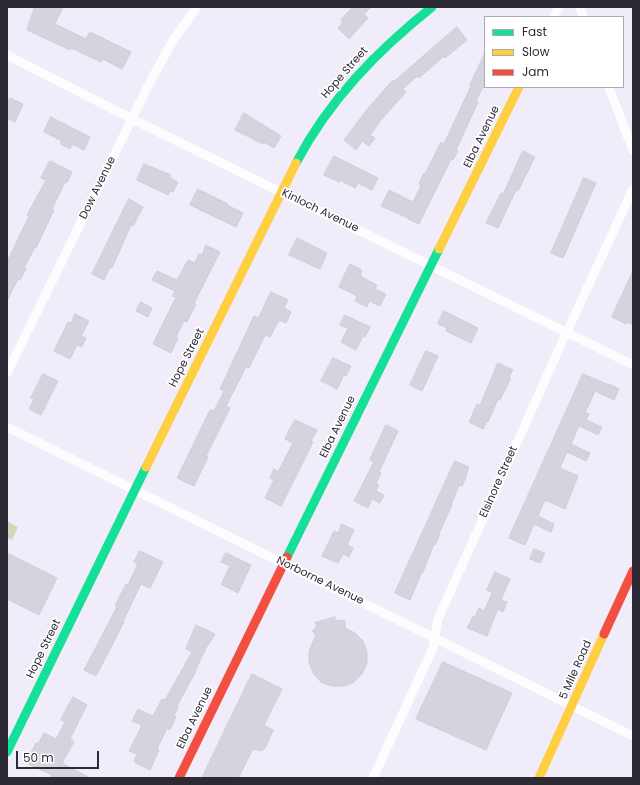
<!DOCTYPE html>
<html>
<head>
<meta charset="utf-8">
<style>
	body { margin:0 }
	#map { position:relative; width:640px; height:785px; overflow:hidden; background:#f0ecf9; font-family:Poppins,sans-serif }
	canvas { display:block }
	.frame { position:absolute; inset:0; border:8px solid #2e2a35; pointer-events:none }
	.legend { position:absolute; left:484px; top:16px; width:140px; height:72px; box-sizing:border-box; background:#fff; border:1px solid #abaaae; margin:0; padding:5px 7px; list-style:none; font-size:12px; color:#2e2a35 }
	.legend li { display:flex; align-items:center; gap:8px; height:20px }
	.legend b { width:20px; border:1px solid #abaaae }
	.scale { position:absolute; left:16px; top:751px; width:83px; height:18px; box-sizing:border-box; border:2px solid #2e2a35; border-top:0; padding-left:5px; font-size:12px; line-height:14px; white-space:nowrap; color:#2e2a35; -webkit-text-stroke:3px #fff; paint-order:stroke }
</style>
</head>
<body>
<div id="map">
<canvas width="640" height="785"></canvas>
<div class="frame"></div>
<ul class="legend">
<li><b style="height:5px;background:#16e098"></b>Fast</li>
<li><b style="height:5px;background:#ffcf43"></b>Slow</li>
<li><b style="height:5px;background:#f24e42"></b>Jam</li>
</ul>
<div class="scale">50 m</div>
</div>
<script>
const g = document.querySelector('canvas').getContext('2d');
g.lineJoin = 'round';
function fillPath(path, color) { g.fillStyle = color; g.fill(path, 'evenodd'); }
function strokePath(path, color, width, dash) { g.strokeStyle = color; g.lineWidth = width; g.lineCap = dash ? 'butt' : 'round'; g.setLineDash(dash || []); g.stroke(path); }
function drawText(font, color, halo, rows, align = 'center') {
  g.font = font + ' Poppins,sans-serif'; g.lineWidth = 3.5; g.setLineDash([]); g.textBaseline = 'middle'; g.strokeStyle = halo; g.fillStyle = color; for (const [text, x, y, turn = 0] of rows) {
    g.save(); g.translate(x, y); g.rotate((+turn || 0) * Math.PI / 180); g.textAlign = isNaN(turn) ? turn : align; if (halo) g.strokeText(text, 0, 0); g.fillText(text, 0, 0); g.restore();
  }
}
fillPath(new Path2D(`
	M7 521 18 527 12 540 7 538Z`), '#d4d8ba');
const building = new Path2D(`
	M35 7H63L55 24 86 39 90 32 131 52 122 69 103 59 101 62 71 48 70 50 27 30Z
	M353 7H371L364 14 368 18 349 39 338 28 343 22 341 20Z
	M457 27 467 40 445 58 444 56 419 78 417 76 403 89 406 92 381 120 370 135 375 138 369 146 362 141 356 150 344 140 369 107 393 80 394 81Z
	M485 53V83L476 101 478 102 456 150 458 151 453 160 451 159 419 224 408 219V218L381 206 389 190 413 202 421 186 419 184 424 173 425 174 441 142 444 144 471 86 470 85Z
	M10 98 23 104 15 122 7 118V105Z
	M244 113 281 136 274 148 264 142 263 144 235 130Z
	M51 117 90 137 84 150 72 144 70 149 60 144 62 141 44 132Z
	M523 151 535 157 518 191 516 190 498 228 486 223 501 193 503 194Z
	M334 156 378 178 372 190 358 183 355 188 340 180 339 182 324 175Z
	M50 161 72 172 67 183 65 182 52 209 54 210 36 248 35 247 24 268 26 269 20 280 18 279 7 301V262L29 216 27 215 46 180 41 178Z
	M144 164 171 175 170 178 178 182 173 192 170 191 168 195 137 180Z
	M584 178 596 183 563 258 551 253Z
	M198 189 228 204 227 205 243 213 236 227 190 205Z
	M129 199 143 207 133 226 131 225 112 268 110 267 104 280 92 274Z
	M297 238 327 253 320 269 289 255Z
	M206 245 220 252 194 303 196 304 187 322 184 321 176 337 178 338 171 353 153 344 176 297 172 296 175 291 152 280 157 271 177 280 188 260 195 263 199 254 202 255Z
	M350 264 362 270 360 275 362 276 361 277 377 285 375 289 386 294 380 306 369 301 367 307 355 301 357 296 339 287Z
	M633 271V325L627 322 626 324 612 317Z
	M271 292 288 300 284 308 291 312 286 323 279 320 270 337 265 335 249 368 246 367 226 406 230 408 206 456 208 457 194 486 177 478 210 410 214 411 224 391 220 389 254 316 258 318Z
	M141 302 152 308 148 317 136 311Z
	M444 311 478 328 471 343 446 331 447 328 438 324Z
	M75 314 89 321 81 336 86 338 82 347 77 345 70 359 54 351 68 322 71 323Z
	M345 315 370 327 365 337 363 336 356 350 341 342 348 328 340 325Z
	M426 351 438 356 422 391 410 385Z
	M333 358 351 366 346 376 344 375 337 389 321 381Z
	M498 363 513 370 509 377 511 378 500 400 498 399 488 422 487 421 483 429 469 422 477 404 480 405Z
	M43 374 58 381 41 415 29 409 34 399 31 398Z
	M583 374 609 385V384L619 389 614 400 595 391 585 413 589 414 586 420 602 427 598 435 579 426 571 444 590 453 586 461 567 452 560 468 578 476 565 509 545 500 538 516 554 524 551 532 534 524 525 545 509 538Z
	M295 420 317 430 311 441 313 442 281 506 265 498 274 480 270 478 274 469 278 472 293 443 285 439Z
	M386 425 398 431 379 472 381 473 376 484 379 485 376 491 384 495 380 503 372 499 368 508 354 501 374 462 370 460Z
	M455 461 469 467 466 475H467L462 486 459 485 451 505H452L439 533 440 534 435 545 434 544 423 572H422L410 600 395 593Z
	M342 524 354 530 347 545 353 548 349 557 343 554 338 563 322 556 334 531 338 533Z
	M534 549 545 553 540 563 530 559Z
	M140 551 163 562 150 588 141 584 123 621 124 622 96 676 84 670 117 607 115 606 126 584 128 585 138 564 134 562Z
	M7 553 57 578 39 615 7 599Z
	M226 553 251 565 238 593 221 584 230 566 221 562Z
	M495 572 510 579 501 600 507 602 503 612 498 609 487 636 467 628 473 616 475 617 479 608 484 611 492 593 487 590Z
	M335 617V620L345 621V628L355 633 363 641 367 652V663L362 674 354 682 344 686H332L321 682 313 673 309 662V651L316 635 312 631 317 626 315 623Z
	M196 625 215 634 209 644H208L195 671H196L177 706 178 707 174 716 176 717 170 730 167 728 157 749 159 750 150 770 134 762 137 754 129 751 142 725 132 721 138 709 153 716 162 699 165 700 192 652 186 649Z
	M443 662 512 693 486 750 416 719Z
	M252 674 282 689 264 725 273 730 265 748 262 751 253 749 238 778H202Z
	M73 697 87 705 70 739 74 742 62 763 90 778H51L52 775 26 763 36 743 38 744 44 733 56 739 65 722 61 720Z`);
fillPath(building, '#d6d2de');
strokePath(building, '#d0ccd7', 1);
strokePath(new Path2D(`
	M580 7 583 17
	M554 17 559 7
	M7 55 132 119 633 365
	M609 87 633 151
	M7 373 151 80 174 39 197 7
	M7 427 633 736
	M373 778 433 648 438 619 559 349 633 189`), '#fdfcfe', 9);
strokePath(new Path2D(`
	M296 163C329 100 377 51 432 7
	M287 557 439 249
	M7 752 146 467`), '#16e098', 9);
strokePath(new Path2D(`
	M439 249 519 87
	M146 467 296 163
	M539 778 604 634`), '#ffcf43', 9);
strokePath(new Path2D(`
	M604 634 633 571
	M179 778 287 557`), '#f24e42', 9);
drawText('11px', '#2e2a35', '#fff', [
	["Hope Street",345,73,-49],
	["Elba Avenue",482,137,-64],
	["Dow Avenue",98,188,-64],
	["Kinloch Avenue",320,211,26],
	["Hope Street",187,358,-63],
	["Elba Avenue",338,427,-64],
	["Elsinore Street",499,482,-66],
	["Norborne Avenue",320,581,26],
	["Hope Street",44,649,-64],
	["5 Mile Road",576,670,-66],
	["Elba Avenue",195,718,-64]
]);
</script>
</body>
</html>
